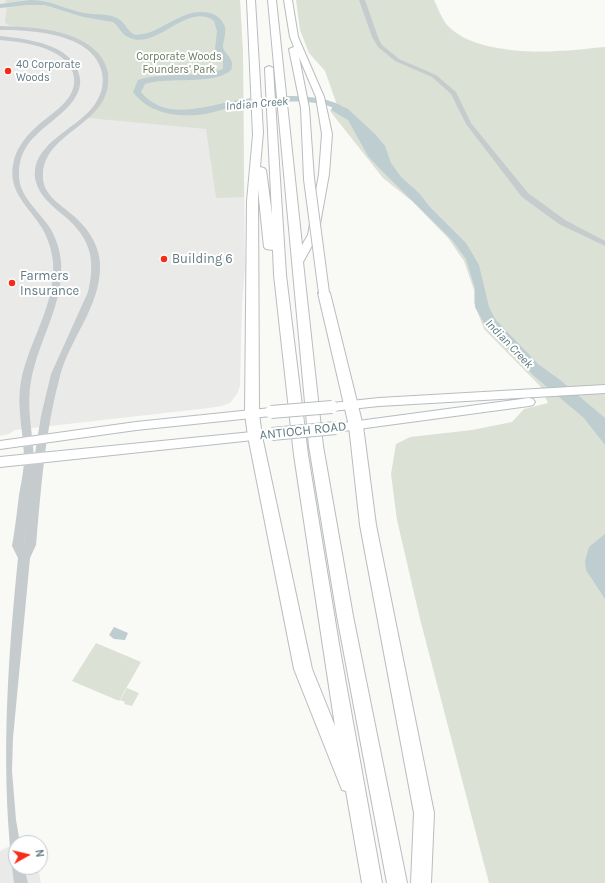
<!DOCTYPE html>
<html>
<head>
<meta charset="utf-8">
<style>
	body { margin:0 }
	#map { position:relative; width:605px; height:883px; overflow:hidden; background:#f9f9f6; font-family:Karla,sans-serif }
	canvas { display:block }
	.north { position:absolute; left:8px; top:835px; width:40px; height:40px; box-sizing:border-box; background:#fff; border:1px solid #c0cace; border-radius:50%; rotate:82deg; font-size:11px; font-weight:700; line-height:16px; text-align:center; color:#617a84 }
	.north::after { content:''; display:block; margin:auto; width:14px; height:18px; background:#f62c19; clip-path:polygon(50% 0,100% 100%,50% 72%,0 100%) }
</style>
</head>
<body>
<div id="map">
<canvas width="605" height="883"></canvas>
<div class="north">N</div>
</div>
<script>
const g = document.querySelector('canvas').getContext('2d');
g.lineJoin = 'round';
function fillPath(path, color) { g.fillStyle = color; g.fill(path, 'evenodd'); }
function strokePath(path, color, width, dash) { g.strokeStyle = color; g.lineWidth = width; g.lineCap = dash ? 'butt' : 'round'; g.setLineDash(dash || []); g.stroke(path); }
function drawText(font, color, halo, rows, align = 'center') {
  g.font = font + ' Karla,sans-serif'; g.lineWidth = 4; g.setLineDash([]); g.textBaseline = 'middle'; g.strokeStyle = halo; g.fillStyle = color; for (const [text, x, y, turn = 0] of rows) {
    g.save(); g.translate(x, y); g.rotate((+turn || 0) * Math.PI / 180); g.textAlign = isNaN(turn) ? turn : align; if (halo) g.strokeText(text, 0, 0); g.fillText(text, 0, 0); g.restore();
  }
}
fillPath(new Path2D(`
	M0 0H240L243 54 245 269 242 304 240 386 237 394 230 403 222 406 209 408 15 430 9 434 0 436Z
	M16 843V867H38L41 883H0V851Z`), '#eaeae9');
fillPath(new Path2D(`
	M5 0H240L243 54 244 197 216 198 206 129 88 118C127 82 107 47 62 33 44 28 25 30 8 25L5 22 7 6Z
	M296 0H434C438 8 442 20 449 27 472 50 525 53 556 51 573 51 589 48 605 47V883H489L420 619 397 520 391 474 396 444 410 437 472 430 512 422 524 409 548 403 540 386 484 329 474 303V290L464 261 448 238 413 202 383 178 330 111 336 102 325 71 309 53 300 30Z
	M96 643 141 662 119 701 72 681Z
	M127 688 139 693 132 706 124 704 125 702 120 700Z`), '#dce1d6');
fillPath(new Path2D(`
	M335 104 348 109 375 134 385 146 391 163 401 177 420 194 429 206 466 243 479 265 489 307 495 319 538 364 560 380 605 418V445L584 418 534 376 485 325 475 307V289L466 259 452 240 379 168 368 156 348 120 331 110Z
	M605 534V599L586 570 585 561 589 547Z
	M114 627 128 633 125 640 114 639 109 635Z`), '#becdd0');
fillPath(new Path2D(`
	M30 0C51 0 64 9 84 13 95 15 107 13 117 18 125 22 127 31 135 35 141 34 147 34 153 31 172 23 188 8 210 13 217 15 223 20 225 27 226 33 224 39 223 45 222 54 236 57 231 70 215 86 168 76 145 84L141 92C166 123 208 105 239 100 270 96 332 89 354 116L349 119 346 118C341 114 337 109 331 107 312 98 258 102 237 106 226 108 216 112 205 114 179 118 149 114 133 92L138 80C166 71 196 79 223 69V59L215 49 217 31 214 21C186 1 157 52 128 37 121 34 119 26 113 22L83 17 45 5H26L0 8V4Z`), '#becdd0');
const major = new Path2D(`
	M605 385V393L379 406 332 411 328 410 326 407 328 404 332 403 379 398Z
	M529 398 533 399 535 402 533 405 529 406 336 432 332 431 330 428 332 425 336 424Z
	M271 408 275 409 277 412 275 415 271 416 136 430 0 449V441L136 422Z
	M272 430 276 431 278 434 276 437 272 438 0 467V457Z`);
const highway = new Path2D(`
	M247 0H255L263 132 260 167 264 168 266 170 272 215 265 68 269 66 273 68 286 275 308 455 340 650 382 883H362L346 791 342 790 294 669 248 436 245 414 247 201 253 135ZM258 189 264 247 266 249 273 250 274 275 294 455 335 726 312 669 262 436 259 414Z
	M268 0H276L302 245 308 235 319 174 322 134 316 97 299 57 309 108 314 179 309 182 305 181 304 179 301 108 289 49 294 47 290 37 284 0H292L298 37 324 97 332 134 329 174 318 235 303 262 323 446 353 616 407 883H387L337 616 309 446Z
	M324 289 328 290 330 293 363 426 376 525 434 813 431 883H411L414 813 360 525 349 426 318 293 320 290Z`);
strokePath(major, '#b6bdc0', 2);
strokePath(highway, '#b8bdc0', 2);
fillPath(new Path2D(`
	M359 0H365L378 37 382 45 399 59 436 75 456 92 471 123 528 193 565 220 605 241V246L559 224 522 197 466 124 451 94 432 77 395 61 378 47 372 37Z
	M0 26C32 27 75 28 99 54 106 63 110 73 108 85 103 126 45 133 43 174 41 196 64 206 77 219 90 231 100 248 100 265 101 306 70 338 60 376 45 431 41 488 36 545L30 558 13 738 12 771 16 820 20 843H16V867H24L28 883H14C0 775 7 667 18 558L12 546C15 529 17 512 19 495 21 483 24 471 24 459 24 433 16 408 21 381 29 340 56 305 53 262 52 251 48 238 42 228 29 207 8 192 13 165 15 151 24 138 34 129 49 114 81 99 73 73 65 47 23 42 0 40V36C27 39 75 44 80 78 81 86 78 94 73 101 53 127 17 136 19 177 20 197 39 211 50 228 56 238 60 250 61 262 64 305 38 340 31 381 26 408 33 433 34 460L41 416 51 374 88 292C97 255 88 234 58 211 49 203 39 194 36 182 27 144 79 129 95 104 102 94 105 81 101 69 90 33 31 30 0 30ZM28 507 24 545V546Z`), '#c6cbce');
fillPath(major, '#fff');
fillPath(highway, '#fff');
const majorBridge = new Path2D(`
	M271 412 332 407
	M272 434 336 428`);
const highwayBridge = new Path2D(`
	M309 179 324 293`);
strokePath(majorBridge, '#b6bdc0', 14, []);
strokePath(highwayBridge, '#b8bdc0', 12, []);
strokePath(majorBridge, '#fff', 12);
strokePath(highwayBridge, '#fff', 10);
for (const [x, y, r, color] of [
	[8,71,4,"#f62c19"],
	[164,259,4,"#f62c19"],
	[12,283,4,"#f62c19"]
]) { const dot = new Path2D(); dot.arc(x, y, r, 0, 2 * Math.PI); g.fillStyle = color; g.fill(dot); strokePath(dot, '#fff', 1.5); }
drawText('11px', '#697b60', '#fff', [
	["Corporate Woods",179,57],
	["Founders' Park",179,70]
]);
drawText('11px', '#617a84', '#fff', [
	["40 Corporate",16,65],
	["Woods",16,78]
], 'left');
drawText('italic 12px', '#5b7a7e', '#fff', [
	["Indian Creek",257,104,-5],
	["Indian Creek",509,344,46]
]);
drawText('13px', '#617a84', '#fff', [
	["Building 6",172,259],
	["Farmers",20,276],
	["Insurance",20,291]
], 'left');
drawText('13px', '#617a84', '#fff', [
	["ANTIOCH ROAD",303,431,-6]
]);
</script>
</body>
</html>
